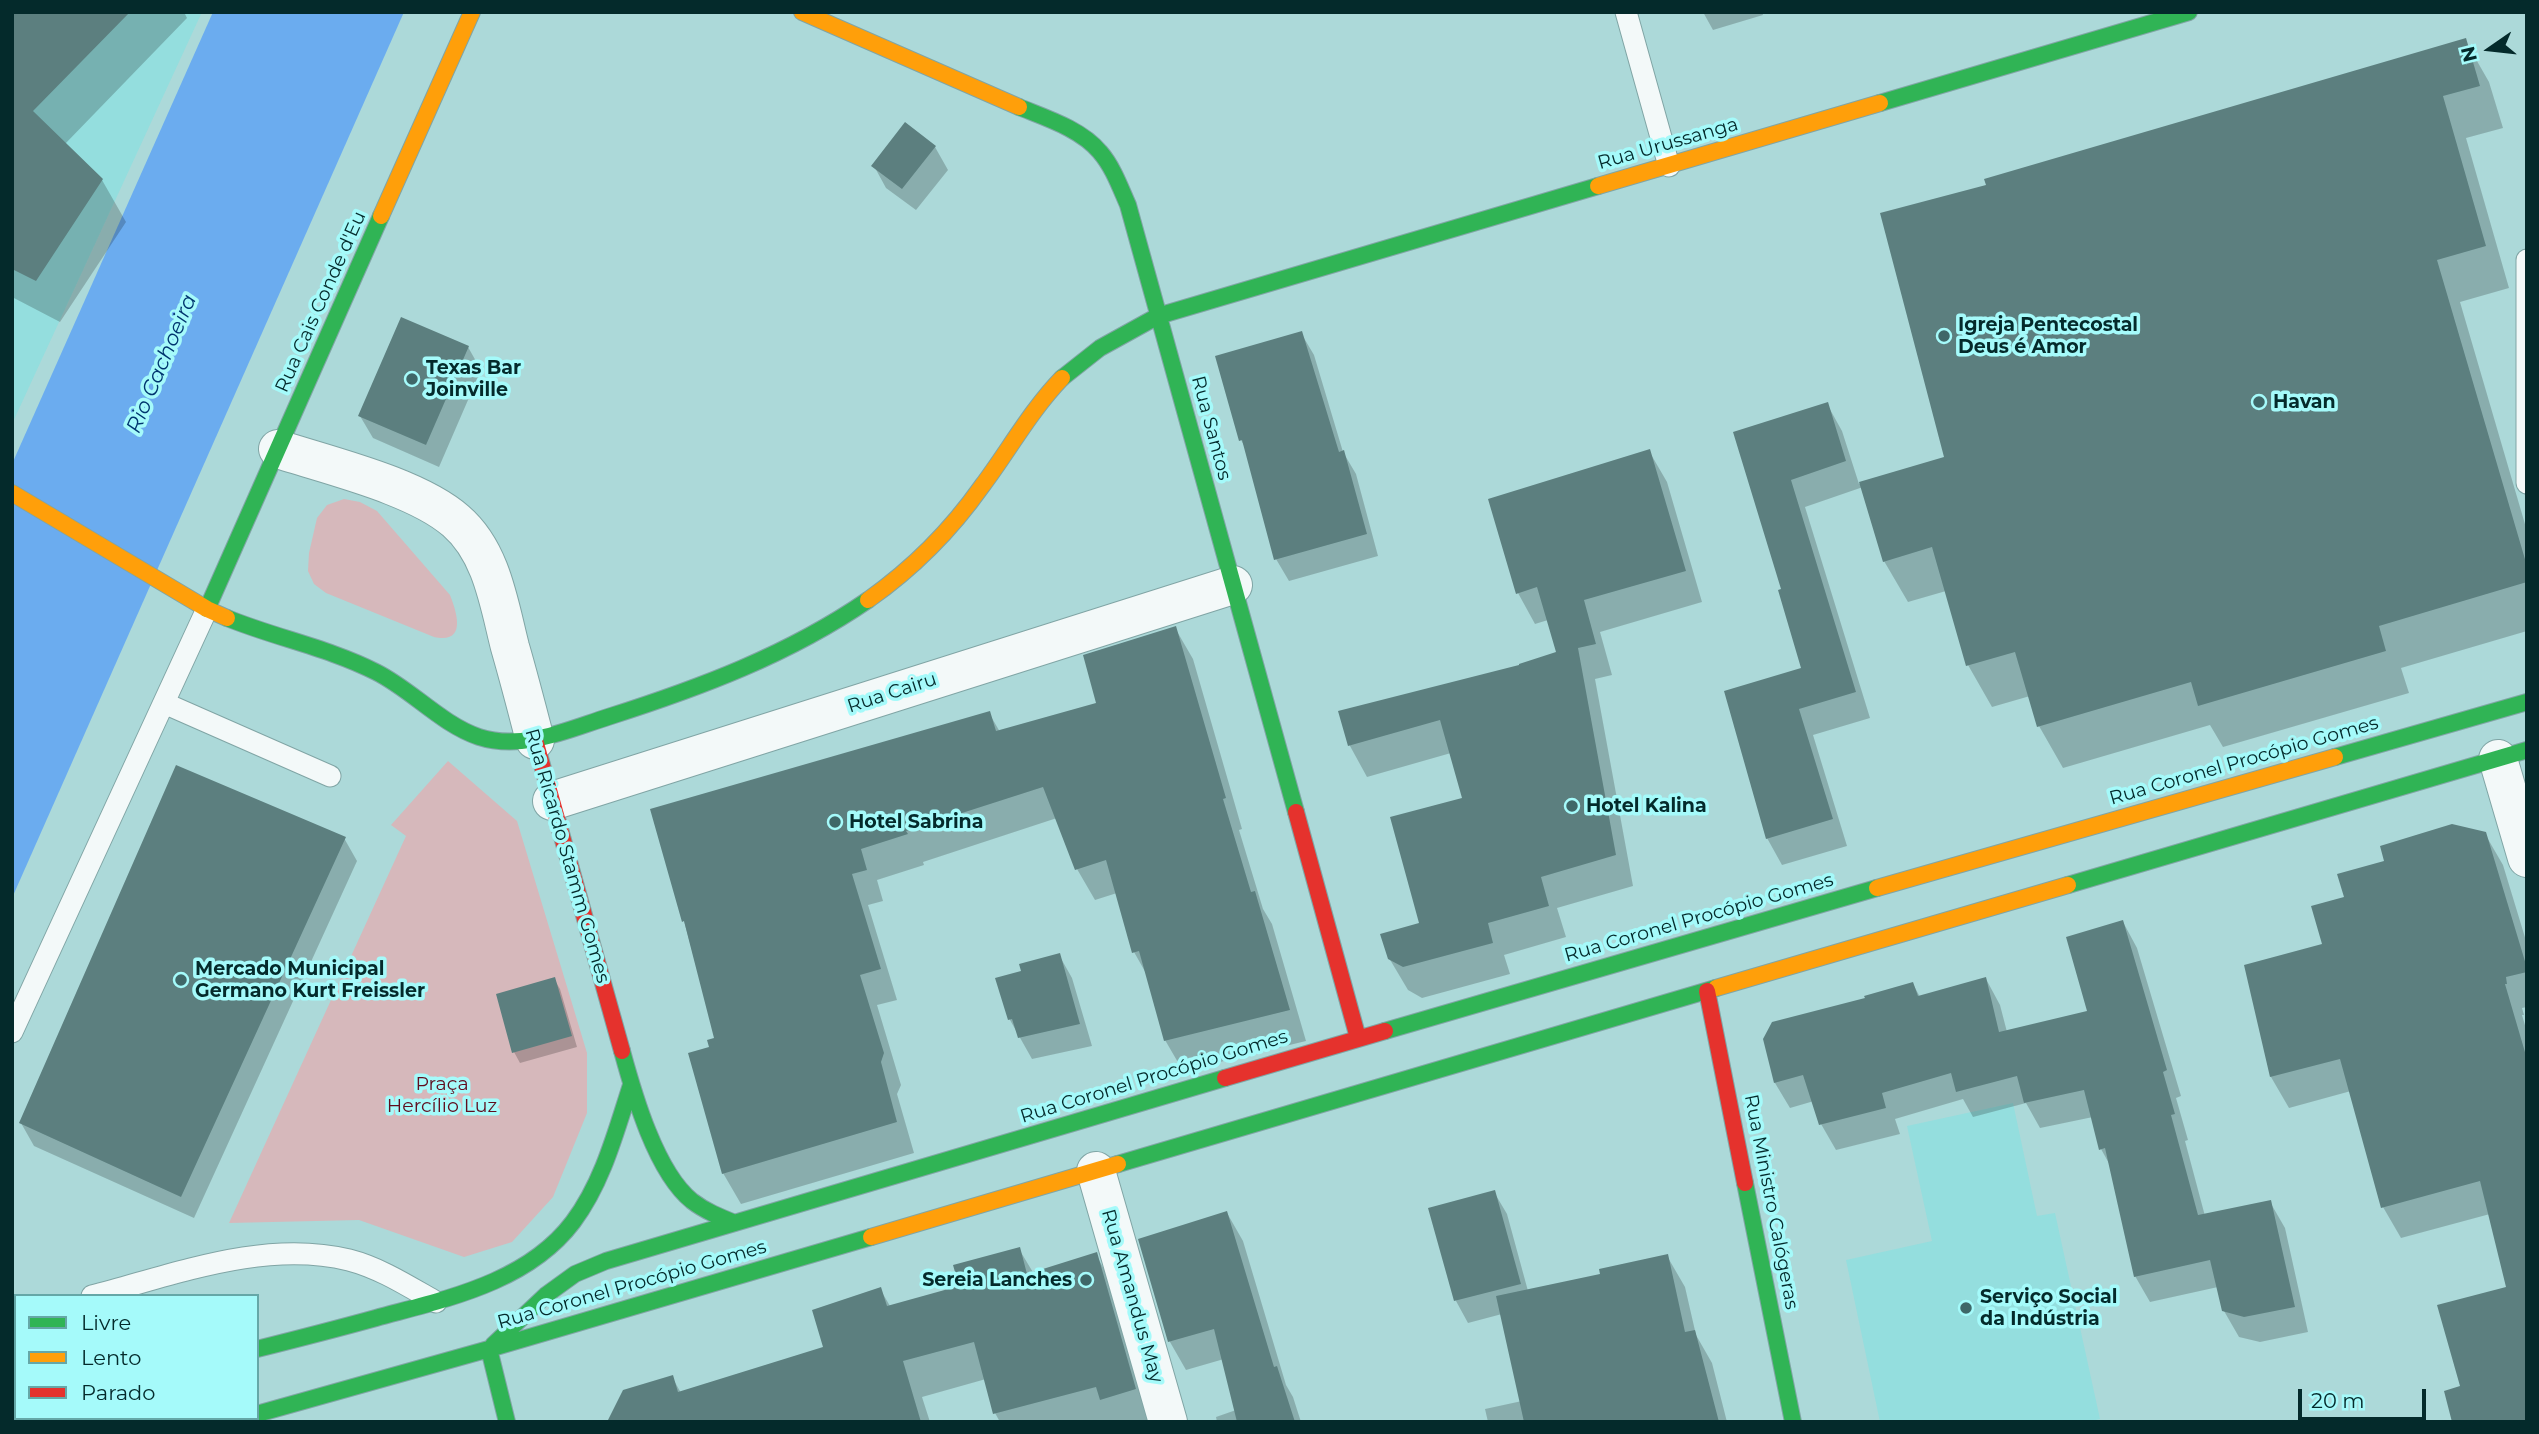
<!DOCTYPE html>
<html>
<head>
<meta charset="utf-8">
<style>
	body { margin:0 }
	#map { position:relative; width:2539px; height:1434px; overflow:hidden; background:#acd9d9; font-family:Montserrat,sans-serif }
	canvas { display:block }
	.frame { position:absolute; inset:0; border:14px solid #042a2b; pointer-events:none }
	.legend { position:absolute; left:14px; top:1294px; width:245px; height:126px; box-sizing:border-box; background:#a5fafa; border:2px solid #65a7a7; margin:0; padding:9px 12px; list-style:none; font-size:21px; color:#042a2b }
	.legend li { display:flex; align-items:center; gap:14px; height:35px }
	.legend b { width:35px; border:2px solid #65a7a7 }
	.north { position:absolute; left:2455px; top:14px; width:70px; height:70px; -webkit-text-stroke:5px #a5fafa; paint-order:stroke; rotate:256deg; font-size:19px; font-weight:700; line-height:28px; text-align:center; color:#042a2b }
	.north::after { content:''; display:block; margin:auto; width:24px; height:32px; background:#042a2b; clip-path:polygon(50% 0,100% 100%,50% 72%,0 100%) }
	.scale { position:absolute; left:2298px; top:1389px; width:128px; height:32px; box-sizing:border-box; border:4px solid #042a2b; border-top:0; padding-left:9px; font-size:21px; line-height:24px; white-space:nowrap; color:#042a2b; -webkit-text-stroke:5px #a5fafa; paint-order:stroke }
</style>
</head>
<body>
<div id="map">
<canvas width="2539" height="1434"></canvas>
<div class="frame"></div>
<ul class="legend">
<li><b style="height:9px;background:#30b455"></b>Livre</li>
<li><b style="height:9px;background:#ff9f0a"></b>Lento</li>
<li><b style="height:9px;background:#e5322d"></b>Parado</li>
</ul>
<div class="north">N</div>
<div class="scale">20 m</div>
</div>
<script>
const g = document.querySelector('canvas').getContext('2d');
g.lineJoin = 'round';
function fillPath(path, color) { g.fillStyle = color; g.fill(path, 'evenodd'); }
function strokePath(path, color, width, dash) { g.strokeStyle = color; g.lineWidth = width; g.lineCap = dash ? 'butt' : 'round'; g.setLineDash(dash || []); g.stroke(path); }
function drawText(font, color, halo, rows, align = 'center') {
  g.font = font + ' Montserrat,sans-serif'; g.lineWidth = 7; g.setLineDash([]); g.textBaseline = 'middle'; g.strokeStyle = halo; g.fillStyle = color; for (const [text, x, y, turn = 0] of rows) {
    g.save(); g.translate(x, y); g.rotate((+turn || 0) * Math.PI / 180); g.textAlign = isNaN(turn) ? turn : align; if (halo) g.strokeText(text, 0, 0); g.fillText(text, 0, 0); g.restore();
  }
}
fillPath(new Path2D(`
	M12 12H202L12 424Z
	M2013 1103 2037 1216 2055 1213 2100 1419 2088 1422H1880L1846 1260 1932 1241 1907 1126Z`), '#94dede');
fillPath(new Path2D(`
	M344 499 360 502 377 511 450 595C457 613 467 644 434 637L326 593 314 584 308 571 309 553 317 518 327 505Z
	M448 761 517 821 587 1053V1113L553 1197 512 1242 464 1257 359 1220 229 1223 406 836 391 825Z`), '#d6b8bb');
fillPath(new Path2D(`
	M213 12H404L12 898V464Z`), '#6bacef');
fillPath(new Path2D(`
	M12 12H184L187 18 65 144 102 180 126 222 60 322 12 297Z
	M1703 12H1762L1763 15 1713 30Z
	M2465 40 2489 82 2503 128 2466 138 2509 288 2460 302 2527 531V631L2401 668 2409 693 2223 747 2210 725 2063 768 2039 726 2030 696 1992 707 1968 665 1946 591 1908 602 1884 561 1863 487 1805 507 1870 718 1813 735 1847 846 1782 865 1767 838 1803 669 1783 590 1735 433 1827 404 1842 431 1859 484 1946 458 1988 186Z
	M905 124 935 147 948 170 916 210 886 188 874 166Z
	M1301 333 1314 355 1343 452 1356 474 1378 556 1289 581 1276 559 1246 449 1241 440Z
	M468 347 481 370 439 467 373 438 360 416Z
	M1649 451 1667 482 1702 602 1600 632 1612 675 1595 679 1633 886 1557 908 1566 937 1504 955 1510 974 1422 998 1408 990 1389 958 1421 925 1464 799 1451 753 1367 777 1350 746 1340 712 1521 667 1558 653 1548 620 1535 624 1518 593Z
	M1175 628 1193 659 1242 829 1239 830 1263 909 1272 924 1306 1041 1183 1071 1165 1040 1147 975 1134 952 1117 893 1095 900 1077 869 1057 818 923 862 924 865 877 880 883 901 868 905 897 1000 877 1005 901 1085 897 1094 914 1153 741 1204 723 1173 711 1048 716 1039 684 921 989 713 1000 732 1099 704Z
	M2485 834 2503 865 2527 944V1007L2522 1008 2524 1015H2522L2527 1032V1422L2463 1387 2508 1288 2490 1214 2401 1238 2383 1207 2351 1091 2289 1108 2271 1077 2246 966 2324 945 2346 898Z
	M344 838 357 861 194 1218 34 1146 21 1123Z
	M2123 922 2137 948 2181 1096 2176 1098 2188 1140 2185 1141 2205 1216 2270 1202 2285 1228 2308 1332 2260 1342 2239 1337 2224 1311 2218 1287 2150 1302 2135 1276 2111 1167 2101 1149 2093 1117 2040 1128 2026 1103 1973 1117 1963 1099 1895 1119 1900 1134 1836 1150 1821 1124 1814 1101 1790 1108 1775 1083 1765 1039 1867 999 1913 984 1920 997 1986 979 2000 1005 2007 1032 2089 1012Z
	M1059 955 1072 978 1092 1046 1032 1059 1010 1020 998 979 1023 972Z
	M554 979 560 989 577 1047 520 1063 514 1052Z
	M1494 1192 1507 1214 1528 1291 1602 1275 1667 1256 1685 1287 1696 1335 1712 1363 1727 1422H1488L1485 1409 1522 1401 1502 1314 1468 1323 1456 1301Z
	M1227 1213 1243 1241 1286 1385 1293 1397 1301 1422H1217L1216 1417 1236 1410 1224 1359 1186 1370 1170 1342 1141 1241Z
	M1019 1249 1034 1274 1096 1255 1116 1290 1154 1422H1000L995 1413 986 1379 922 1397 930 1422H609L672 1377 681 1393 826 1348 880 1289 890 1306 961 1288Z`), '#0003');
fillPath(new Path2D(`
	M12 12H130L33 111 103 179 36 281 12 269Z
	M2466 38 2480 86 2443 96 2486 246 2437 260 2527 566V582L2379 626 2386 651 2198 706 2191 682 2037 727 2015 652 1966 666 1932 547 1883 562 1859 482 1944 457 1880 213 1986 185 1984 179Z
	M905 122 936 146 902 189 871 166Z
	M401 317 469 346 426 445 358 416Z
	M1302 331 1339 452 1344 450 1367 534 1274 560 1242 440 1239 441 1215 356Z
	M1828 402 1846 461 1791 480 1856 692 1799 709 1833 819 1766 839 1724 691 1801 668 1778 590 1781 589 1733 432Z
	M1650 449 1686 571 1584 600 1596 644 1578 648 1616 855 1541 877 1549 906 1488 923 1493 943 1403 967 1388 959 1380 934 1419 923 1390 817 1462 798 1440 720 1348 746 1338 711 1519 665V664L1556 652 1537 587 1516 594 1488 499Z
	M1176 626 1226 798 1223 799 1251 892 1255 891 1290 1010 1164 1041 1139 951 1132 953 1106 860 1075 870 1043 787 906 831 908 834 861 849 867 870 852 874 881 969 860 975 884 1053 881 1062 897 1122 722 1174 688 1053 709 1047 707 1040 714 1038 684 921 682 922 650 809 990 711 996 731 1096 703 1083 655Z
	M176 765 346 837 181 1197 19 1123Z
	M2452 824 2486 832 2527 968V972L2506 977 2507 984H2505L2527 1059V1422H2452L2444 1391 2460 1386 2437 1305 2506 1287 2480 1181 2381 1208 2340 1059 2270 1077 2244 965 2322 944 2311 906 2344 897 2337 874 2384 861 2380 846Z
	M2123 920 2167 1070 2163 1072 2175 1114 2171 1115 2198 1215 2271 1200 2295 1307 2244 1317 2222 1311 2210 1260 2134 1277 2105 1148 2099 1150 2084 1090 2024 1103 2017 1076 1956 1092 1951 1073 1882 1093 1886 1108 1819 1125 1803 1075 1774 1083 1763 1039 1772 1022 1865 998 1864 996 1913 982 1918 996 1986 977 1999 1032 2087 1011 2066 937Z
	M1060 953 1080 1024 1018 1038 1012 1019 1008 1020 995 978 1021 971 1019 964Z
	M555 977 572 1036 512 1053 496 994Z
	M1495 1190 1521 1284 1454 1301 1428 1208Z
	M1227 1211 1274 1367 1277 1366 1295 1422H1237L1214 1329 1168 1342 1138 1239Z
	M1020 1247 1027 1274 1097 1252 1136 1389 1100 1400 1096 1387 993 1414 974 1342 903 1361 921 1422H607L623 1390 673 1375 678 1392 823 1347 812 1310 881 1287 887 1306 959 1286 953 1265Z
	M1668 1254 1685 1332 1695 1330 1719 1422H1524L1496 1296 1600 1274 1599 1269Z`), '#5c7f7f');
const lane = new Path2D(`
	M1626 12 1669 166
	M2527 260V483
	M164 703 330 776
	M12 1032 207 609
	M92 1296C174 1275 264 1239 349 1260 380 1268 408 1286 436 1302
	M12 1316 16 1315`);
const street = new Path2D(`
	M278 449C330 466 416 486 456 521 492 552 499 604 510 647 519 678 527 709 535 740
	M2498 759 2527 858
	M552 801 1233 585
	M1096 1171 1168 1422`);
const fast = new Path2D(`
	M1880 103 2189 12
	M1019 107C1046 118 1081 129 1100 152 1113 167 1120 187 1128 205L1296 812
	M1062 378 1100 348 1158 316 1598 186
	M207 609 381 216
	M227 618C276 638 329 648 376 672 412 690 441 724 479 737 522 751 567 730 608 717 699 688 788 655 868 600
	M2335 757 2527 702
	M2068 885 2527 750
	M1385 1031 1877 888
	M622 1051C634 1095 656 1172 692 1201 705 1211 720 1217 735 1223
	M1118 1164 1716 988
	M1745 1183 1793 1422
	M493 1345 546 1295 575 1274 606 1261 1225 1078
	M257 1349C297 1339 336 1329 376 1318 445 1299 527 1283 573 1222 603 1182 616 1131 631 1085
	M489 1349 507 1422
	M257 1414 489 1349 871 1237`);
const slow = new Path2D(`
	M802 12 1019 107
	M1598 186 1880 103
	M381 216 472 12
	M12 493 207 609 227 618
	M868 600C912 569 951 530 982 486 1009 450 1031 410 1062 378
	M1877 888 2335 757
	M1716 988 2068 885
	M871 1237 1118 1164
	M12 1417 16 1416`);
const jam = new Path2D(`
	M535 740 622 1051
	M1296 812 1358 1038
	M1707 991 1745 1183
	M1225 1078 1385 1031`);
strokePath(lane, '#80a5a5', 23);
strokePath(street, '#80a5a5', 40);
strokePath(fast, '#80a5a5', 18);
strokePath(slow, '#80a5a5', 18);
strokePath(jam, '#80a5a5', 18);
strokePath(lane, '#f3f9f9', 21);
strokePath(street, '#f3f9f9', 38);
strokePath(fast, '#30b455', 16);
strokePath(slow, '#ff9f0a', 16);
strokePath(jam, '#e5322d', 16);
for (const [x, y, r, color] of [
	[1944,336,7,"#3f6768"],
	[412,379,7,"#3f6768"],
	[2259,402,7,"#3f6768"],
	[1572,806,7,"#3f6768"],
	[835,822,7,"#3f6768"],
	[181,980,7,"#3f6768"],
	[1086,1280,7,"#3f6768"],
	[1966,1308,7,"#3f6768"]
]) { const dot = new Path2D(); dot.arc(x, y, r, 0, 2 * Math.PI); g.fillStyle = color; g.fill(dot); strokePath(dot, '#a5fafa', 2.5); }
drawText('19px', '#042a2b', '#a5fafa', [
	["Rua Urussanga",1668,144,-16],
	["Rua Cais Conde d'Eu",321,302,-66],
	["Rua Santos",1211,428,75],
	["Rua Cairu",892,693,-18],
	["Rua Coronel Procópio Gomes",2244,761,-16],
	["Rua Ricardo Stamm Gomes",567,856,74],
	["Rua Coronel Procópio Gomes",1699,918,-16],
	["Rua Coronel Procópio Gomes",1154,1077,-17],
	["Rua Ministro Calógeras",1771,1202,79],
	["Rua Coronel Procópio Gomes",632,1285,-16],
	["Rua Amandus May",1132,1296,74]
]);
drawText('bold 19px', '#042a2b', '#a5fafa', [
	["Igreja Pentecostal",1958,325],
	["Deus é Amor",1958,347],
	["Texas Bar",426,368],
	["Joinville",426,390],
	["Havan",2273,402],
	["Hotel Kalina",1586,806],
	["Hotel Sabrina",849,822],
	["Mercado Municipal",195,969],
	["Germano Kurt Freissler",195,991],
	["Sereia Lanches",1072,1280,"right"],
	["Serviço Social",1980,1297],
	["da Indústria",1980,1319]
], 'left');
drawText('19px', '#600d1e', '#a5fafa', [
	["Praça",442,1084],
	["Hercílio Luz",442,1106]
]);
drawText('italic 21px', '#00356f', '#a5fafa', [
	["Rio Cachoeira",162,364,-67]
]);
</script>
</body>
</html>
